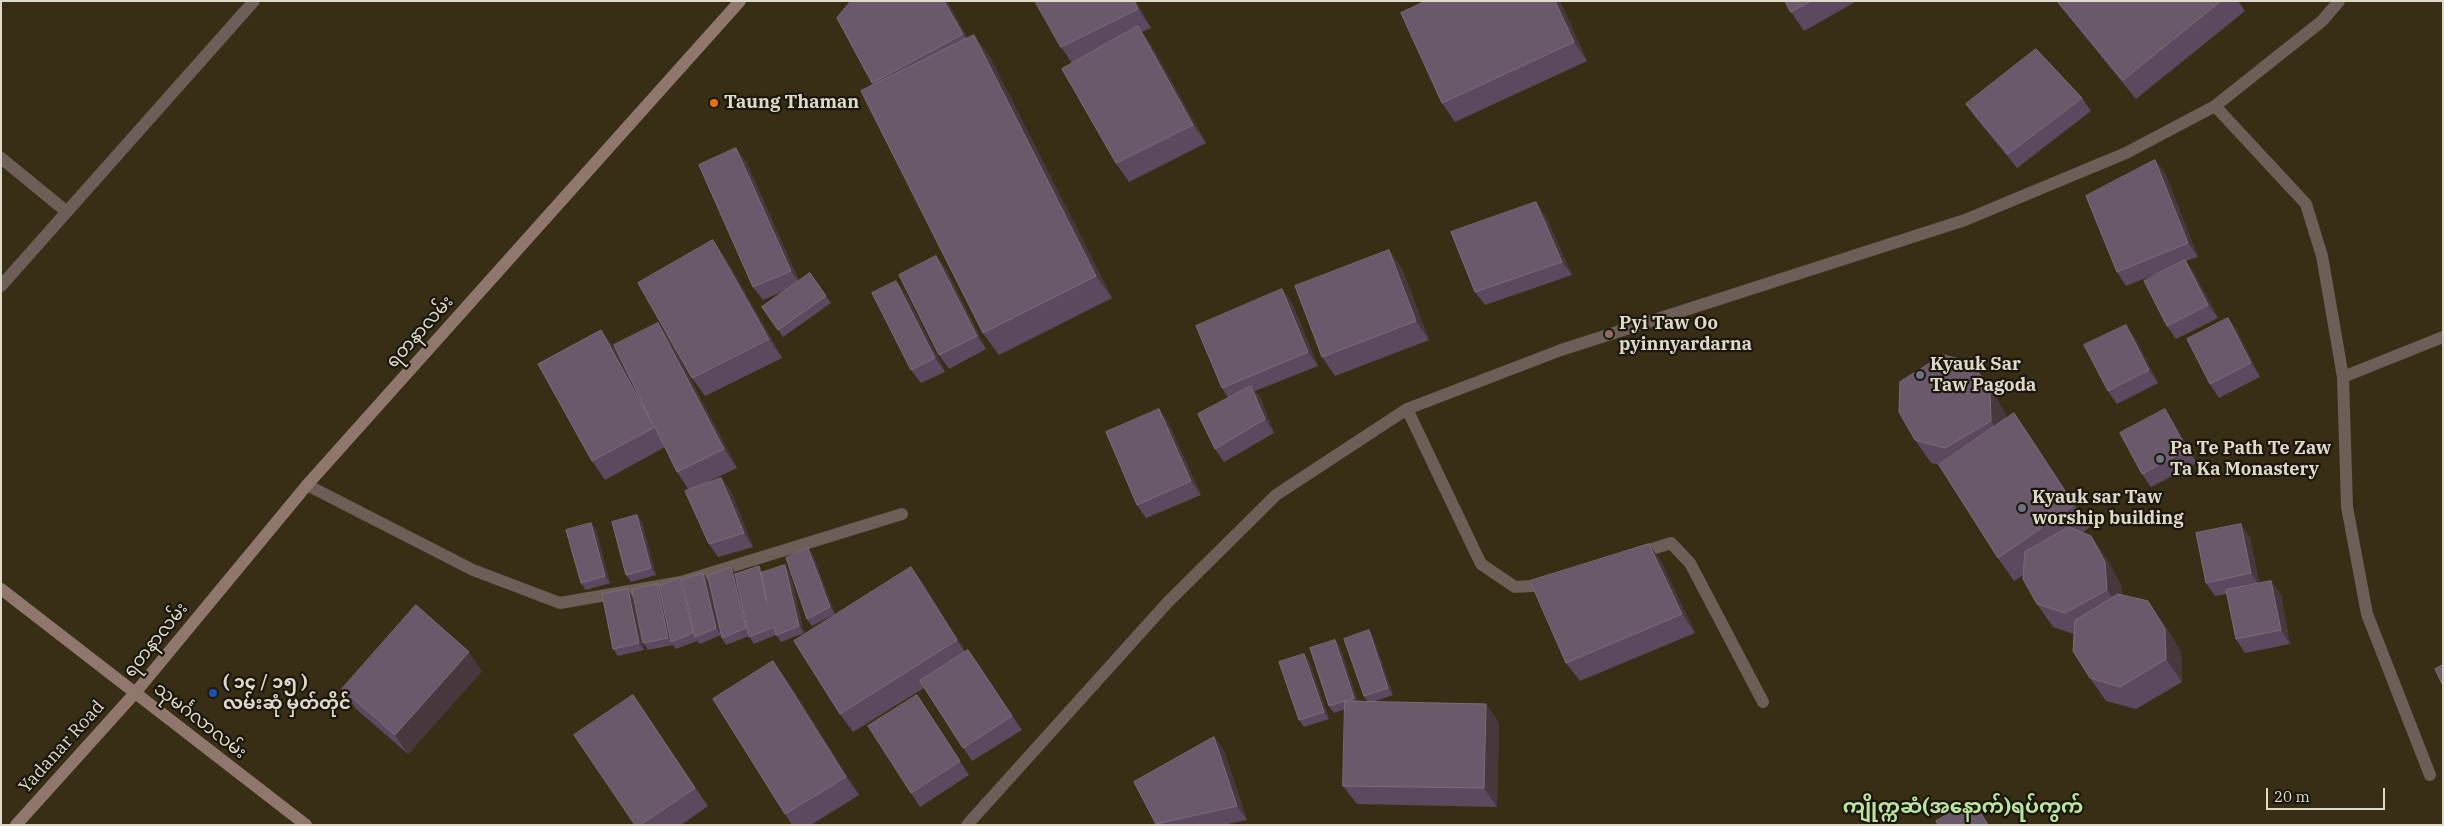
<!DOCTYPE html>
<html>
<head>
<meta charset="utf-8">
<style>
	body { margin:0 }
	#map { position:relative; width:2444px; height:826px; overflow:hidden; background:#382e15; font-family:"IBM Plex Serif",serif }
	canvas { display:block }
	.frame { position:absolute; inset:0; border:2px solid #dfd9ca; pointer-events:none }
	.scale { position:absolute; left:2266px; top:788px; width:119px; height:22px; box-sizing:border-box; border:2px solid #dfd9ca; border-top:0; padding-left:6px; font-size:15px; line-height:18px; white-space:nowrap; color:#dfd9ca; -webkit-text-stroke:4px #1b170c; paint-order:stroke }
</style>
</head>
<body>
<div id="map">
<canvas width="2444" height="826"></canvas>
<div class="frame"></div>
<div class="scale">20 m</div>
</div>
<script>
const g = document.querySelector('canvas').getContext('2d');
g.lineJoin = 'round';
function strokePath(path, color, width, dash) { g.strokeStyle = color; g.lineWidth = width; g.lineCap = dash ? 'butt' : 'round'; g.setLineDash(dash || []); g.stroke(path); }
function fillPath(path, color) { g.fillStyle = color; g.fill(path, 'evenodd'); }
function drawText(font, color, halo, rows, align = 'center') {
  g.font = font + ' "IBM Plex Serif","Noto Sans Myanmar",serif'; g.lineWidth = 4.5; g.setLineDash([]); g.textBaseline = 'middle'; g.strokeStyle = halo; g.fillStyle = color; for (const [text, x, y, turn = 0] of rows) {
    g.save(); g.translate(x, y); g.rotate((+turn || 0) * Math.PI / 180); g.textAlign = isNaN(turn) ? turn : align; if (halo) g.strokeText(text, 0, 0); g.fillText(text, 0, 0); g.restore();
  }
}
strokePath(new Path2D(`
	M307 485 473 570 560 603 681 582 902 514`), '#6d5e58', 12);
strokePath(new Path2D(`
	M2215 106 2306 204 2322 256 2343 377 2347 507 2367 614 2430 775
	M1 158 67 212
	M1 286 254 1
	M2343 377 2443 337
	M1407 409 1481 564 1515 587 1547 585
	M1636 554 1671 543 1690 563 1763 702
	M967 825 1168 602 1276 495 1407 409 1561 350 1965 220 2126 153 2215 106 2322 21 2339 1`), '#6d5e58', 12);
strokePath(new Path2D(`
	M1 589 306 825
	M16 825 135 693 307 485 740 1`), '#8f776e', 12);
fillPath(new Path2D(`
	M851 1H947L967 38 990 57 1112 298 999 355 983 333 872 83Z
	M1136 1 1151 28 1142 32 1151 45 1206 143 1129 182 1116 163 1072 63 1061 47Z
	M1426 1H1560L1587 61 1455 122 1442 103Z
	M1785 1H1857L1804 31 1791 12Z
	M2056 1H2238L2245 11 2136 99Z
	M2082 98 2091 111 2017 168 1976 118 1966 104Z
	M2155 160 2165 173 2198 257 2186 261 2194 273 2218 318 2176 339 2167 326 2166 270 2126 286 2117 272Z
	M746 161 799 281 810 273 831 303 783 337 762 307 784 291 763 300 753 287Z
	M1545 215 1572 275 1485 305 1475 292Z
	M1389 250 1402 269 1429 340 1335 376 1322 357Z
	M726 259 782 358 705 396 692 378Z
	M946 269 986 349 949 369 939 355Z
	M1282 289 1292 303 1318 366 1255 391 1261 399 1274 433 1224 462 1215 449 1228 398 1222 388Z
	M906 294 945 372 921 383 911 370Z
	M2228 318 2237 331 2260 377 2219 398 2210 384Z
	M658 323 671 342 737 468 701 485 721 478 731 491 753 547 718 557 709 544 689 490 677 472 665 447 605 480 592 461 601 330 614 348 629 376Z
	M2135 338 2158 383 2117 404 2108 391Z
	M1988 385 2006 414V419L2030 436 2090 527 2083 532 2107 559 2121 585 2122 595 2164 624 2181 652 2182 682 2136 709 2106 701 2090 678 2074 634 2053 627 2037 604 2023 575 2014 581 1998 558 1939 465 1931 463 1915 440Z
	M2165 409 2174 423 2197 463 2151 487 2142 474Z
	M1168 422 1201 495 1146 518 1137 505Z
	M642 522 656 575 631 582 626 575Z
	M591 523 596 530 610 583 586 590 581 583Z
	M2250 537 2259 583 2271 581 2281 595 2290 644 2245 653 2236 639 2227 594 2215 596 2206 583Z
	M1649 544 1662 563 1695 633 1580 681 1566 663Z
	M813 555 835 614 812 626 807 619Z
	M759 566 763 572H790L804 633 781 642 776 635 754 644 749 636 726 645 722 638 721 635 700 644 697 641 676 649 673 645 648 650 643 643 657 584 659 587 682 582 708 580 736 574Z
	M911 567 924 585 965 652 968 650 1022 730 972 761 924 688 853 732 840 714Z
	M628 589 632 596 644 650 618 656 613 649Z
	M1369 630 1373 637 1393 695 1373 702 1486 704 1499 723 1497 807 1357 804 1343 786 1345 709 1334 713 1329 706 1335 640 1340 647 1358 702H1368L1364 696Z
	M1304 654 1309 661 1329 719 1304 727 1299 720Z
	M482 671 408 754 355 708 342 689Z
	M787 680 859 795 811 825H792L785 814Z
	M917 695 969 775 920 807 911 793Z
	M646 714 708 806 681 825H635Z
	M1214 737 1224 751 1247 820 1223 825H1156L1134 782Z`), '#5c495f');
fillPath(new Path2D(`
	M944 1H947L976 53 963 34Z
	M1134 1H1136L1151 28 1138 9Z
	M1555 1H1560L1587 61 1574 42Z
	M1138 26 1151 45 1206 143 1193 125Z
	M974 35 990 57 1112 298 1096 276Z
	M736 148 746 161 800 284 791 271Z
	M2155 160 2165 173 2198 257 2188 243Z
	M1536 202 1545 215 1572 275 1562 262Z
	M713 240 726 259 782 358 769 339Z
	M1389 250 1402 269 1429 340 1416 321Z
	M936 256 946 269 986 349 977 336Z
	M2185 260 2194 273 2218 318 2208 305Z
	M896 281 906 294 945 372 935 358Z
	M1282 289 1292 303 1318 366 1308 352Z
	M2228 318 2237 331 2260 377 2251 363Z
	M658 323 671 342 737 468 724 449Z
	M2126 325 2135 338 2158 383 2149 370Z
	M601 330 614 348 664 441 652 423Z
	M1972 362 1988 385 2006 414 2007 444 1991 421Z
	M1251 386 1261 399 1274 433 1265 419Z
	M1159 409 1168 422 1201 495 1191 481Z
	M2165 409 2174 423 2197 463 2187 450Z
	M2014 413 2030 436 2090 527 2074 505Z
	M721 478 731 491 753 547 744 533Z
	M637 515 642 522 656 575 651 568Z
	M591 523 596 530 610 583 605 576Z
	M2241 524 2250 537 2260 587 2251 573Z
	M2091 536 2107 559 2121 585 2123 612 2107 590Z
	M1649 544 1662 563 1695 633 1682 614Z
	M808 548 813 555 835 614 830 607Z
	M785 565 790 572 804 633 799 626Z
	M759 566 763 573 767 603Z
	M731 567 736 574 751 635 746 628Z
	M911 567 924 585 970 658 957 640Z
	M703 573 708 580 721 635 716 628Z
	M680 578 685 585 695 637 693 633Z
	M2271 581 2281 595 2290 644 2281 630Z
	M657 584 662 591 671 642 673 645 668 638Z
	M628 589 632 596 644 650 639 643Z
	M2148 601 2164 624 2181 652 2182 682 2166 659Z
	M1369 630 1373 637 1393 695 1388 688Z
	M1335 640 1340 647 1359 705 1354 698Z
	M968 650 978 663 1022 730 1012 716Z
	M469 652 482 671 408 754 395 735Z
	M1304 654 1309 661 1329 719 1324 712Z
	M773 661 787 680 859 795 846 777Z
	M633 695 646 714 708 806 695 788Z
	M917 695 926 708 969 775 960 761Z
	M1486 704 1499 723 1497 807 1484 788Z
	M1214 737 1224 751 1247 820 1237 806Z
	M1973 801 1982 814 1989 825H1988Z`), '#48383d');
const building = new Path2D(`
	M851 1H944L963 34 872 83 837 18Z
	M1035 1H1134L1138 9 1061 47Z
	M1426 1H1555L1574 42 1442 103 1401 13Z
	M1785 1H1811L1791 12Z
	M2058 1H2221L2123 80Z
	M1138 26 1193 125 1116 163 1062 69Z
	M974 35 1096 276 983 333 861 91Z
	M2036 49 2082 98 2008 154 1966 104Z
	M736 148 791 271 753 287 699 165Z
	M2155 160 2188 243 2117 272 2086 196Z
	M1536 202 1562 262 1475 292 1451 232Z
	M713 240 769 339 692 378 638 283Z
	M1389 250 1416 321 1322 357 1295 286Z
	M936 256 977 336 939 355 899 275Z
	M2185 260 2208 305 2167 326 2144 281Z
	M810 273 826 296 778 330 762 307Z
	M896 281 935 358 911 370 872 293Z
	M1282 289 1308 352 1222 388 1196 326Z
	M2228 318 2251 363 2210 384 2187 339Z
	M658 323 724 449 677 472 655 427 592 461 538 364 601 330 652 423 614 345Z
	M2126 325 2149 370 2108 391 2084 345Z
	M1943 355 1972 362 1990 391 1991 421 1945 448 1915 440 1899 412 1900 382Z
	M1251 386 1265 419 1215 449 1198 414Z
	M1159 409 1191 481 1137 505 1106 432Z
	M2165 409 2187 450 2142 474 2120 433Z
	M2014 413 2074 505 1998 558 1939 465Z
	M721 478 744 533 709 544 685 491Z
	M637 515 651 568 626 575 612 522Z
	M591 523 605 576 581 583 566 530Z
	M2241 524 2251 573 2206 583 2196 533Z
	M2069 527 2091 536 2105 562 2107 590 2065 613 2037 604 2023 579 2025 552Z
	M1649 544 1682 614 1566 663 1530 581Z
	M808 548 830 607 807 619 786 558Z
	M785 565 799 626 776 635 774 627 749 637 735 574 759 566 767 603 761 573Z
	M731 567 746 628 722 638 708 576Z
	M911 567 957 640 840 714 794 641Z
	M703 573 716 628 695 637 682 580Z
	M680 578 693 633 671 642 659 586Z
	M2271 581 2281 630 2236 639 2226 590Z
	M657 584 668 638 643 643 632 590Z
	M628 589 639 643 613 649 602 594Z
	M2118 594 2148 601 2165 629 2166 659 2120 687 2090 678 2073 651 2075 621Z
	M416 605 469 652 395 735 342 689Z
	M1369 630 1388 688 1364 696 1344 639Z
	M1335 640 1354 698 1329 706 1310 648Z
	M968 650 1012 716 963 748 920 681Z
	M1304 654 1324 712 1299 720 1279 662Z
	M773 661 846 777 785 814 713 699Z
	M2443 665V686L2435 669Z
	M633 695 695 788 640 825H635L574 735Z
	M917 695 960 761 911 793 868 726Z
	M1345 701 1486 704 1484 788 1343 786Z
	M1214 737 1237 806 1156 824 1134 782Z
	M1973 801 1988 825H1938L1936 821Z`);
fillPath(building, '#6a586b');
strokePath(building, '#7c6c7a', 1);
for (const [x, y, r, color] of [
	[714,103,5,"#e8710a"],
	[1609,334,5,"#8d6e63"],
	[1920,375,5,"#6b7280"],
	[2160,459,5,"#6b7280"],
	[2022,508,5,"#6b7280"],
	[213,693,5,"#1a4fb4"]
]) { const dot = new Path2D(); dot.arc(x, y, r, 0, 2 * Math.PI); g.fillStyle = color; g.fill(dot); strokePath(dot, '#1b170c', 2); }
drawText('bold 18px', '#dfd9ca', '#1b170c', [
	["Taung Thaman",724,103],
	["Pyi Taw Oo",1619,324],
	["pyinnyardarna",1619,345],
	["Kyauk Sar",1930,365],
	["Taw Pagoda",1930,386],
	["Pa Te Path Te Zaw",2170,449],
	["Ta Ka Monastery",2170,470],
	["Kyauk sar Taw",2032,498],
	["worship building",2032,519],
	["( ၁၄ / ၁၅ )",223,683],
	["လမ်းဆုံ မှတ်တိုင်",223,704]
], 'left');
drawText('18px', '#dfd9ca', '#1b170c', [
	["ရတနာလမ်း",420,332,-48],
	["ရတနာလမ်း",156,640,-51],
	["သုမင်္ဂလာလမ်း",200,721,38],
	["Yadanar Road",62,747,-48]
]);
drawText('bold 20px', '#bbe4a0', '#1b170c', [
	["ကျိုက္ကဆံ(အနောက်)ရပ်ကွက်",1963,807]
]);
</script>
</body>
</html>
